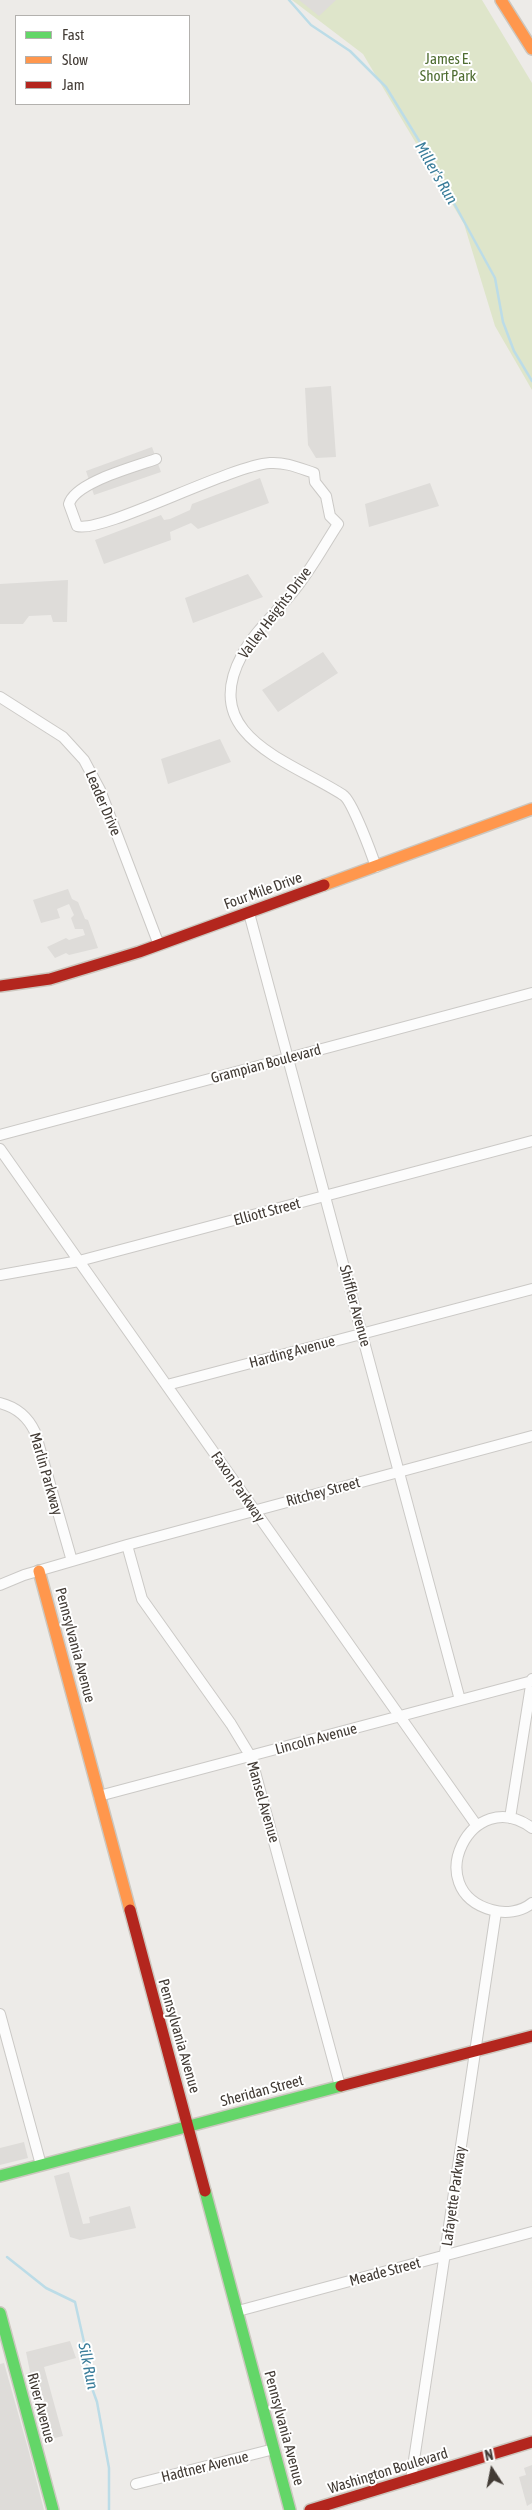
<!DOCTYPE html>
<html>
<head>
<meta charset="utf-8">
<style>
	body { margin:0 }
	#map { position:relative; width:532px; height:2510px; overflow:hidden; background:#edebe8; font-family:"Asap Condensed",sans-serif }
	canvas { display:block }
	.legend { position:absolute; left:15px; top:15px; width:175px; height:90px; box-sizing:border-box; background:#fff; border:1px solid #b3b1ae; margin:0; padding:6px 9px; list-style:none; font-size:15px; color:#423b35 }
	.legend li { display:flex; align-items:center; gap:10px; height:25px }
	.legend b { width:25px; border:1px solid #b3b1ae }
	.north { position:absolute; left:467px; top:2445px; width:50px; height:50px; -webkit-text-stroke:4px #fff; paint-order:stroke; rotate:349deg; font-size:14px; font-weight:700; line-height:20px; text-align:center; color:#423b35 }
	.north::after { content:''; display:block; margin:auto; width:18px; height:22px; background:#423b35; clip-path:polygon(50% 0,100% 100%,50% 72%,0 100%) }
</style>
</head>
<body>
<div id="map">
<canvas width="532" height="2510"></canvas>
<ul class="legend">
<li><b style="height:6px;background:#63d668"></b>Fast</li>
<li><b style="height:6px;background:#ff974d"></b>Slow</li>
<li><b style="height:6px;background:#b3261e"></b>Jam</li>
</ul>
<div class="north">N</div>
</div>
<script>
const g = document.querySelector('canvas').getContext('2d');
g.lineJoin = 'round';
function fillPath(path, color) { g.fillStyle = color; g.fill(path, 'evenodd'); }
function strokePath(path, color, width, dash) { g.strokeStyle = color; g.lineWidth = width; g.lineCap = dash ? 'butt' : 'round'; g.setLineDash(dash || []); g.stroke(path); }
function drawText(font, color, halo, rows, align = 'center') {
  g.font = font + ' "Asap Condensed",sans-serif'; g.lineWidth = 4; g.setLineDash([]); g.textBaseline = 'middle'; g.strokeStyle = halo; g.fillStyle = color; for (const [text, x, y, turn = 0] of rows) {
    g.save(); g.translate(x, y); g.rotate((+turn || 0) * Math.PI / 180); g.textAlign = isNaN(turn) ? turn : align; if (halo) g.strokeText(text, 0, 0); g.fillText(text, 0, 0); g.restore();
  }
}
fillPath(new Path2D(`
	M292 0H482L532 83V390L495 326 464 224 363 54Z`), '#dee5ca');
fillPath(new Path2D(`
	M299 0H336L319 16Z
	M331 386 336 457 316 458 308 445 305 388Z
	M152 447 161 472 94 495 86 471Z
	M260 478 269 503 198 529 191 523 170 532 171 540 104 564 95 540 161 515 164 520 170 519 190 510 192 504Z
	M430 483 439 506 369 527 365 504Z
	M248 574 263 597 193 623 185 598Z
	M68 580 67 622H53L51 615 29 616 23 624H0V584Z
	M323 652 338 673 278 712 262 690Z
	M220 739 231 762 168 784 161 759Z
	M68 889 72 899 78 902 85 919 88 920 98 948 69 955 66 953 55 958 47 947 66 938 69 940 85 935 83 929H75L71 918 74 915 69 904 57 909 60 918 41 923 33 900Z
	M24 2142 28 2158 0 2165V2148Z
	M69 2172 83 2224 90 2223 89 2217 130 2206 136 2228 80 2240 70 2237 54 2176Z
	M70 2341 76 2358 44 2367 63 2436 43 2441 26 2374 30 2372 26 2352Z
	M4 2363 29 2452 44 2510H0V2364Z
	M532 2465V2503L527 2506 519 2477 526 2475 524 2468Z`), '#dedcd9');
strokePath(new Path2D(`
	M289 0 311 25 350 51 386 87 426 152 495 278 503 322 514 351 532 381
	M7 2257 46 2288 75 2302 86 2351 88 2377 97 2402 109 2468V2510`), '#bcdce7', 2.5);
const street = new Path2D(`
	M156 459C135 467 75 482 69 504L77 526C102 534 228 466 270 463 286 462 299 468 314 473L315 482 326 496 330 516 338 524C323 547 310 572 292 593 276 613 254 632 242 655 198 737 291 761 343 795 352 800 372 855 376 867
	M0 697 63 737 84 760 100 790 159 945
	M249 913 460 1700
	M0 1135 532 993
	M0 1149 477 1826
	M0 1275 79 1261 532 1141
	M167 1385 532 1289
	M0 1403C16 1407 28 1417 35 1432L72 1561
	M127 1545 142 1599 231 1724 251 1757 340 2086
	M0 1585 24 1575 127 1545 532 1436
	M99 1796 532 1681
	M510 1818 532 1679
	M532 1828C472 1783 419 1890 492 1910 505 1914 521 1912 532 1903
	M0 2014 41 2165
	M238 2311 532 2232
	M411 2480 496 1912
	M136 2484 274 2449`);
const fast = new Path2D(`
	M0 2176 341 2086
	M205 2191 290 2510
	M0 2313 53 2510`);
const slow = new Path2D(`
	M501 0 532 49
	M324 885 532 809
	M39 1571 130 1910`);
const jam = new Path2D(`
	M0 986 50 979 139 952 324 885
	M130 1910 205 2191
	M341 2086 532 2036
	M310 2510 532 2442`);
strokePath(street, '#cbc9c6', 12);
strokePath(fast, '#ccc7bf', 14);
strokePath(slow, '#ccc7bf', 14);
strokePath(jam, '#ccc7bf', 14);
strokePath(street, '#fcfcfc', 10);
strokePath(fast, '#63d668', 11);
strokePath(slow, '#ff974d', 11);
strokePath(jam, '#b3261e', 11);
drawText('15px', '#4e6c30', '#fff', [
	["James E.",448,59],
	["Short Park",448,76]
]);
drawText('15px', '#423b35', '#fff', [
	["Valley Heights Drive",275,613,-53],
	["Leader Drive",103,803,67],
	["Four Mile Drive",263,891,-20],
	["Grampian Boulevard",266,1064,-15],
	["Elliott Street",267,1212,-15],
	["Shiffler Avenue",355,1306,75],
	["Harding Avenue",292,1352,-15],
	["Marlin Parkway",46,1474,74],
	["Faxon Parkway",238,1487,55],
	["Ritchey Street",323,1492,-15],
	["Pennsylvania Avenue",75,1645,75],
	["Lincoln Avenue",316,1739,-15],
	["Mansel Avenue",263,1802,74],
	["Pennsylvania Avenue",179,2036,74],
	["Sheridan Street",262,2091,-15],
	["Lafayette Parkway",454,2196,-82],
	["Meade Street",385,2272,-15],
	["River Avenue",41,2408,75],
	["Pennsylvania Avenue",284,2428,75],
	["Hadtner Avenue",205,2467,-14],
	["Washington Boulevard",388,2471,-17]
]);
drawText('italic 16px', '#3a7d9a', '#fff', [
	["Miller's Run",436,173,60],
	["Silk Run",88,2366,78]
]);
</script>
</body>
</html>
